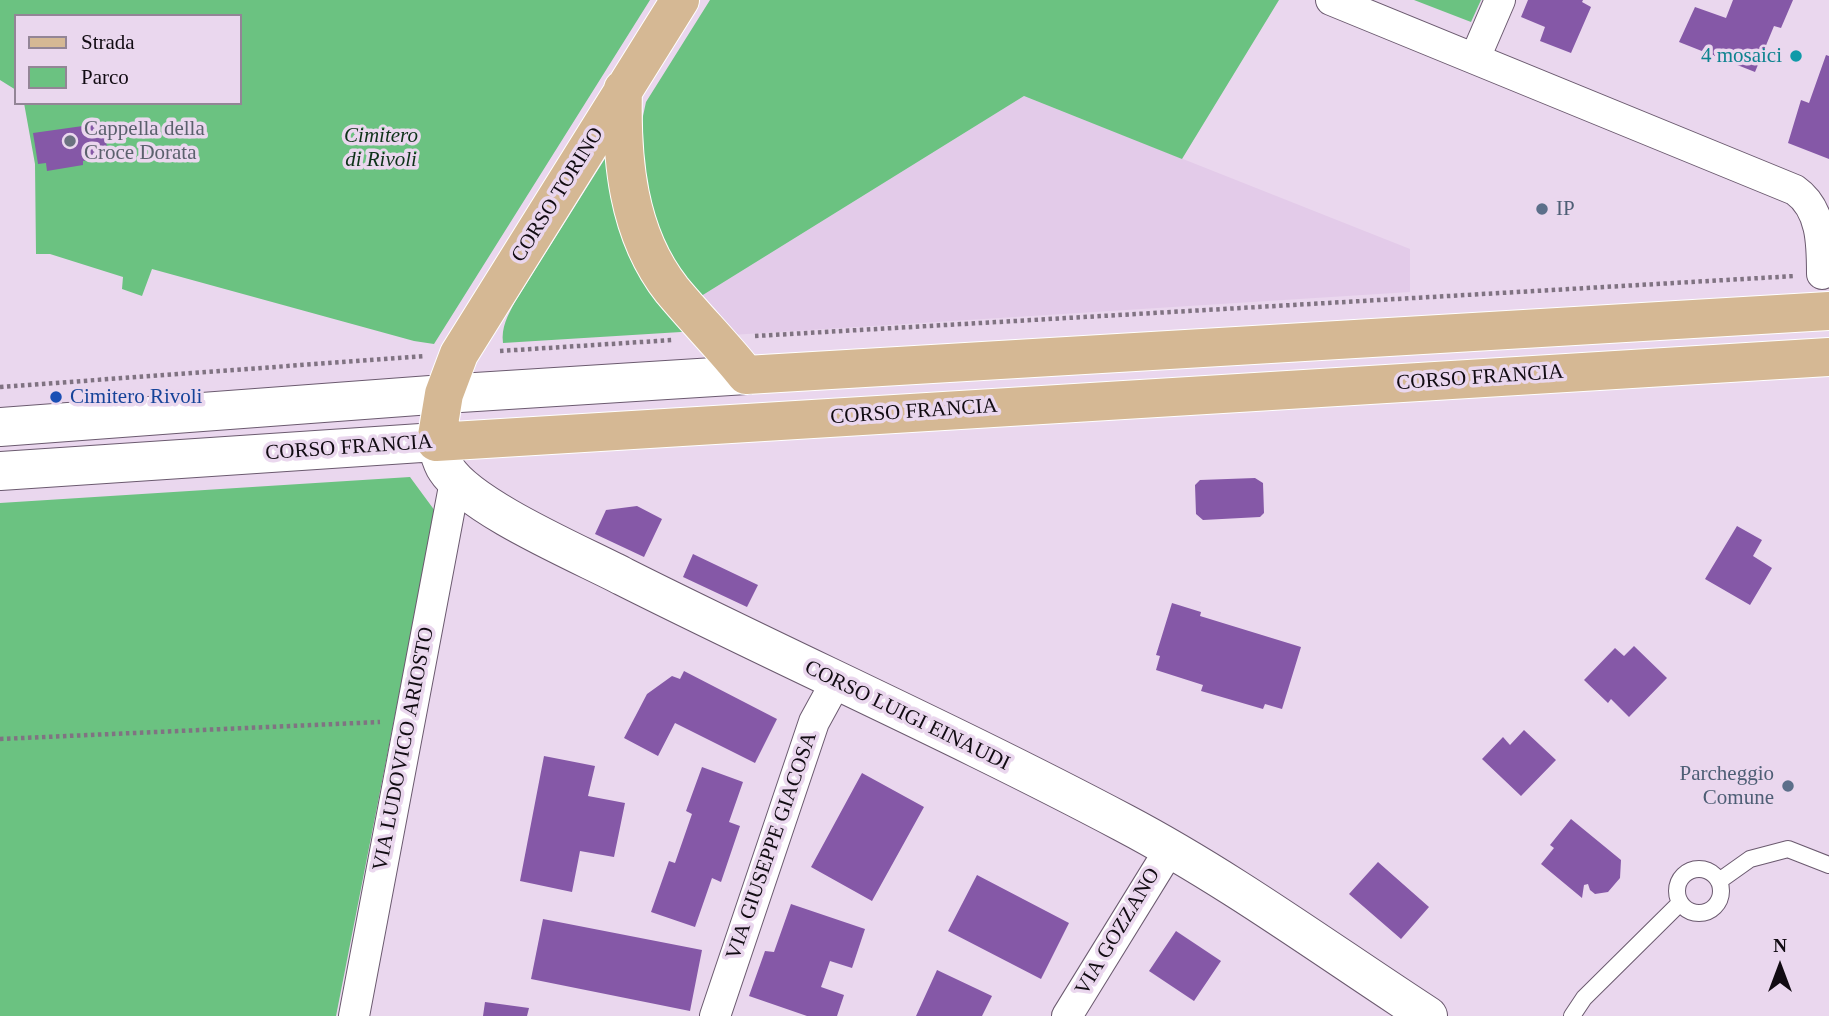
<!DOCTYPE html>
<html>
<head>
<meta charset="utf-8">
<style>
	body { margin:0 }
	#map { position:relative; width:1829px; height:1016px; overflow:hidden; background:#ead7ee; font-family:"Times New Roman",serif }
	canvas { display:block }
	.legend { position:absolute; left:14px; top:14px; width:228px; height:91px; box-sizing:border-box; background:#ead7ee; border:2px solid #938596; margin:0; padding:9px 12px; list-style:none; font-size:21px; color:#110b12 }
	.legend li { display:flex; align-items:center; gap:14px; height:35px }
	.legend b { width:35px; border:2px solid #938596 }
	.north { position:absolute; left:1745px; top:932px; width:70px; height:70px; -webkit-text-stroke:5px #ead7ee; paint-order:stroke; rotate:0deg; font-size:19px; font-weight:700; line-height:28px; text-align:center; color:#110b12 }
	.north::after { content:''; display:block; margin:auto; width:24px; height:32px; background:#110b12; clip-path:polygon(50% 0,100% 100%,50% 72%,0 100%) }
</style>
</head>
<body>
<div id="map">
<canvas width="1829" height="1016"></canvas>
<ul class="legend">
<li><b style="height:9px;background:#d5b894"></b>Strada</li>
<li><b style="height:19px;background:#6bc281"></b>Parco</li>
</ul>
<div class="north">N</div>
</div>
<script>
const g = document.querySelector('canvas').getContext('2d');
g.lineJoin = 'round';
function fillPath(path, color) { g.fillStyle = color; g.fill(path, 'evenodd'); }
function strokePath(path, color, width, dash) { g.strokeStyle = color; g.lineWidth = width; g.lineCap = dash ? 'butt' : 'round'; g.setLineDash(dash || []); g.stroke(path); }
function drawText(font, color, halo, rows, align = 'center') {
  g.font = font + ' "Times New Roman",serif'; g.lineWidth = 7; g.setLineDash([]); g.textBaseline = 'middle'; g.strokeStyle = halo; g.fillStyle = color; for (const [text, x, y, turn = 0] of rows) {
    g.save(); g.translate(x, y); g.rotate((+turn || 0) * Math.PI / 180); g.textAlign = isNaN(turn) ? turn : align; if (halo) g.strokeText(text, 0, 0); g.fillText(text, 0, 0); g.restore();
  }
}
fillPath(new Path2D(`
	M1024 96 1410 249V292L731 335 698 298Z`), '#e3cbe9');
fillPath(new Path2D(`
	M0 0H650L434 344 414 341 152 269 142 296 122 289 123 277 50 254H36L35 164 24 103H240V16H16V90L0 80Z
	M710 0H1279L1182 159 1024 96 698 298 673 263 647 199 640 130 646 102Z
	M1414 0H1481L1471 22Z
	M616 141 697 331 503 343C501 327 508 315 515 302Z
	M410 477 435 511 336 1016H0V503Z`), '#6bc281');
fillPath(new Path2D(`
	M1528 0H1583L1582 2 1591 7 1571 53 1540 41 1545 27 1521 17Z
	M1733 0H1793L1781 28 1774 26 1755 72 1679 42 1695 7 1726 18Z
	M1826 55 1829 56V159L1788 143 1801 100 1809 103Z
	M104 123 107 148 96 150 97 158 83 161V165L47 171 46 163 38 164 33 133Z
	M1255 478 1263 483 1264 513 1260 517 1203 520 1196 514 1195 485 1200 480Z
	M637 506 662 519 644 557 595 534 606 510Z
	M1737 526 1762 540 1753 556 1772 568 1750 605 1705 579Z
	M693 554 758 585 747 607 683 577Z
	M1172 603 1201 612 1200 616 1301 647 1282 709 1265 704 1263 709 1201 691 1203 685 1156 670 1160 656 1156 655Z
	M1634 646 1667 678 1629 717 1611 699 1608 703 1584 680 1615 648 1624 656Z
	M684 671 777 719 755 763 675 723 658 756 624 738 647 694 672 676 680 679Z
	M1524 730 1556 760 1521 796 1482 759 1503 737 1510 745Z
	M544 756 595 766 588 796 625 803 614 857 580 851 572 892 520 881Z
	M702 767 743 782 729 822 740 826 721 882 712 878 695 927 651 912 669 861 675 863 692 814 686 811Z
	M862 773 924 807 872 901 811 867Z
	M1571 819 1621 860 1620 878 1608 892 1595 894 1590 890 1588 884 1584 885 1582 898 1541 864 1554 848 1550 845Z
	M1378 862 1429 907 1401 939 1349 894Z
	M977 875 1069 923 1041 979 948 931Z
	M791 904 865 929 852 968 830 961 821 987 844 995 837 1016H807L749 996 765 951 774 952Z
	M543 919 702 950 690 1011 531 979Z
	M1176 931 1221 961 1194 1001 1149 971Z
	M937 970 992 996 982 1016H916Z
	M485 1002 529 1008 527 1016H483Z`), '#8558a7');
const service = new Path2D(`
	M1677 891a22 22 0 1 1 44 0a22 22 0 1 1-44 0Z
	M1719 881 1750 859 1788 849 1829 865
	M1572 1016 1584 998 1680 903`);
const minor = new Path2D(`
	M1331 0 1795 190C1822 209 1822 244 1822 274
	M1475 58 1500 0
	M354 1016 455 481
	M715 1016 814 722 837 680
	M1067 1016 1170 849`);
const secondary = new Path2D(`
	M0 427 444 394 746 375
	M0 471 436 442C439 451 441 462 446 469 471 508 580 554 624 577 789 660 960 736 1124 823 1230 879 1328 951 1428 1016`);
const primary = new Path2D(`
	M680 0 459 354 444 394 436 442 1829 357
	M623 89C621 158 627 233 672 290 696 319 723 346 746 375L1829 311`);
strokePath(service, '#6b5a6f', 18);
strokePath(minor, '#6b5a6f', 32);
strokePath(secondary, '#6b5a6f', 40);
strokePath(primary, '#fff', 40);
strokePath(new Path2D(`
	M755 336 1795 276
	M500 351 673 340
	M0 387 425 356
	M0 739 380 722`), '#807382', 4.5, [3.5, 3.5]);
strokePath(service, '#fff', 16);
strokePath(minor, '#fff', 30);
strokePath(secondary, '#fff', 38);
strokePath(primary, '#d5b894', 38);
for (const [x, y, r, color] of [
	[1796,56,7,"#0f9aa8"],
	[70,141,7,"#6b7280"],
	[1542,209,7,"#5c6f8a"],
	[56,397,7,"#1a4fb4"],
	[1788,786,7,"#5c6f8a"]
]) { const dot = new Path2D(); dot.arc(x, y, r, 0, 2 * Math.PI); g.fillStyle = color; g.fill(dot); strokePath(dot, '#ead7ee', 2.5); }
drawText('21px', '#0d838f', '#ead7ee', [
	["4 mosaici",1782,56]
], 'right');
drawText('21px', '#5b616d', '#ead7ee', [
	["Cappella della",84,129],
	["Croce Dorata",84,153]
], 'left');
drawText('italic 21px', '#0d3218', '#ead7ee', [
	["Cimitero",381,136],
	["di Rivoli",381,160]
]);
drawText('21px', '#110b12', '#ead7ee', [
	["CORSO TORINO",558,195,-58],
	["CORSO FRANCIA",1480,378,-4],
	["CORSO FRANCIA",914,412,-4],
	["CORSO FRANCIA",349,448,-4],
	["CORSO LUIGI EINAUDI",907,716,26],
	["VIA LUDOVICO ARIOSTO",404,749,-79],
	["VIA GIUSEPPE GIACOSA",772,846,-71],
	["VIA GOZZANO",1118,932,-59]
]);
drawText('21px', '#4e5e75', '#ead7ee', [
	["IP",1556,209],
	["Parcheggio",1774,774,"right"],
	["Comune",1774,798,"right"]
], 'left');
drawText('21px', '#164399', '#ead7ee', [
	["Cimitero Rivoli",70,397]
], 'left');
</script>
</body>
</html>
